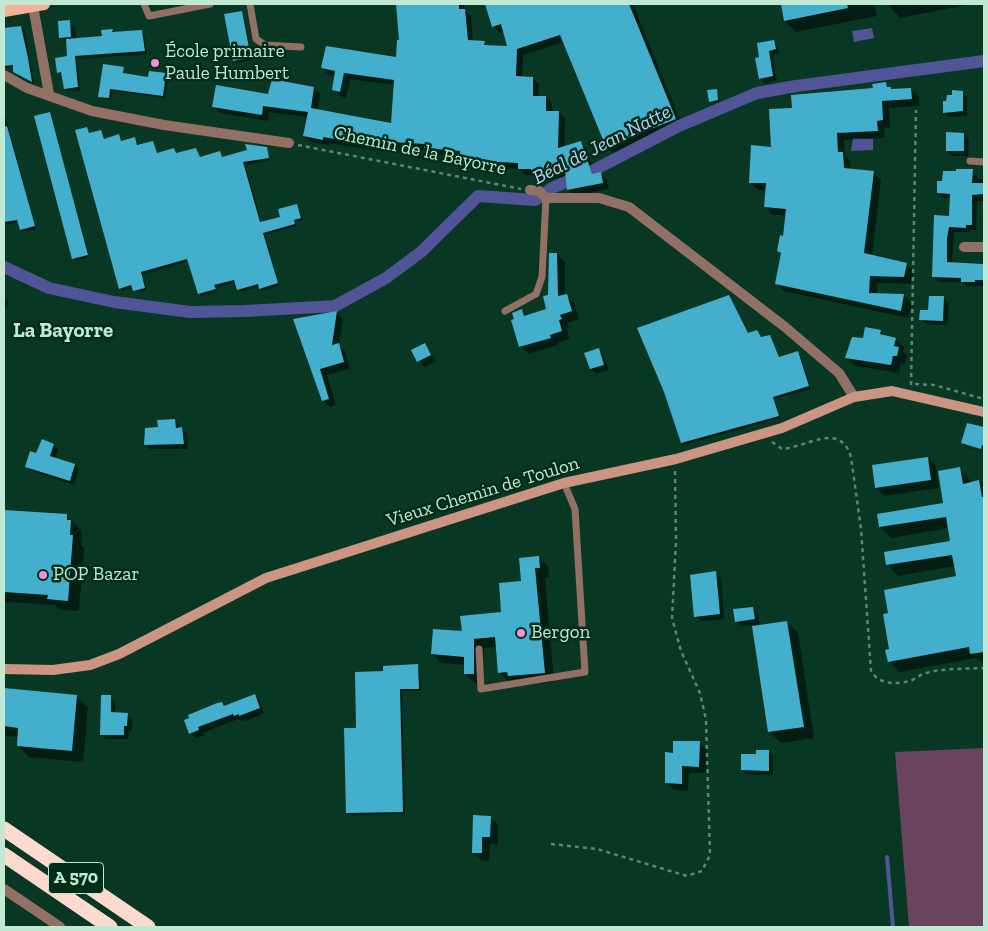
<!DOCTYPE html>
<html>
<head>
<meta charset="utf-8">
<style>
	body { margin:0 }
	#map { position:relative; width:988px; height:931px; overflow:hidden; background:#083823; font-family:"Zilla Slab",serif }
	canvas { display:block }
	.frame { position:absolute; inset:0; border:5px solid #c1e9d2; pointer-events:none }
</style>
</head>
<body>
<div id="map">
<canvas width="988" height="931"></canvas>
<div class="frame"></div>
</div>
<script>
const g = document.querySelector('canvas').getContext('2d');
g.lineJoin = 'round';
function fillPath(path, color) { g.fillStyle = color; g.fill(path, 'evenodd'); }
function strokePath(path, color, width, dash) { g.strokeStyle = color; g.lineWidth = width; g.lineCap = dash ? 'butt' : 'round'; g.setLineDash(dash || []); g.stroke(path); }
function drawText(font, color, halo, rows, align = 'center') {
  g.font = font + ' "Zilla Slab",serif'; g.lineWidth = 5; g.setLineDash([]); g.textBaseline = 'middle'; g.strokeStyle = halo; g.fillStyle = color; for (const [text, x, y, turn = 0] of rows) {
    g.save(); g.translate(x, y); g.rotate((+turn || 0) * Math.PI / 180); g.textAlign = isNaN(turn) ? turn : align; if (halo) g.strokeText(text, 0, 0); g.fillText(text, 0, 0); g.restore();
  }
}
fillPath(new Path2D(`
	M984 748V927H909L895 752Z`), '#6a445e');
fillPath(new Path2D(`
	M872 28 874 38 854 42 852 31Z
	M853 138 873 139V150L851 151Z`), '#515496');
fillPath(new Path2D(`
	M397 4H464L465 11 471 16 473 42 484 43 488 47 509 48 504 31 500 33 494 26 486 4H633L682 125 613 153 607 147 564 42 523 55 522 78H532L539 84 538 97H546L552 104V112H559L565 119V148L581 143 587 149 595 175 601 174 607 180 609 189 574 196 568 190 567 177 539 179 535 175H526L519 169 489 167 486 164 468 163 461 156 432 154 427 150 379 147V151L329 143V145L311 142 304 136 308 117 269 112 268 121 220 113 213 107 314 88 320 94 318 111 392 124 395 85 350 79 346 98 340 96 334 90 336 76 329 75 322 68 397 58 400 42Z
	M782 4H874L877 16 796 32 785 21Z
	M888 4H971L900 18Z
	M242 12 244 15 253 60 237 63 234 61 225 15Z
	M69 22 75 27 76 39 103 37 113 30 115 33 141 31 144 34 147 54 77 59 80 90 68 91 65 88 63 75 58 72 69 57 67 42 60 37Z
	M21 27 25 30 34 84 19 76 14 68H4V30Z
	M773 41 778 46 779 54 772 55 777 80 765 83 760 79V58Z
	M123 68 125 75 149 78 166 74 168 77 165 98 112 91 111 100 102 99 100 96Z
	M984 83V106L983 104Z
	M886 84 893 91 911 89 919 97V106L889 108 890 128H884L885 138 844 140 845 155 850 161 851 170 874 172 881 180 872 256 906 264 914 271 911 284 877 283V294L904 296 912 303 908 318 784 291 776 283 782 255 778 251 784 237 787 215H773L766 207 767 190H758L750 182 793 109 874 89Z
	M716 90 720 102 712 103 710 101Z
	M962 92 967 97V116L949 117 944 112Z
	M4 112 36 229 23 232 19 222 4 225Z
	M50 114 89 257 76 261 73 259Z
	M87 129 90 134 101 131 105 140 119 136 122 142 135 138 139 146 152 142 158 154 174 149 178 154 196 149 201 158 219 152 223 158 266 148 270 160 245 165 262 223 281 217 297 205 303 220 296 222V226L265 235 279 286 263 291 260 286 241 292 236 282 216 288 217 292 201 296 189 261 142 275 147 290 137 293 133 288 123 291 120 288Z
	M964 134 969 139 968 156H952L947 151Z
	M972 170 977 175V179H984V201H977L976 230H970V232H954L952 263 982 265 984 267V286H967L963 282H938L933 277 951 217V198H943L938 193 943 182Z
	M557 254 565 262V296L574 303 579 319 567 323 569 327 566 328 570 339 557 343 558 345 529 354 521 346 522 310 528 316 548 310Z
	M729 296 749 334 761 338 770 336 780 358 798 352 800 355 811 389 774 399 780 418 684 445 682 442Z
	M4 297 9 302 6 309 4 308Z
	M944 298 949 303 947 325 926 324 921 319Z
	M336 312 343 319 339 345 345 351 350 369 327 375 336 405 330 407 323 400 295 320Z
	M880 331 886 337 895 339 904 347 903 352 907 356 905 364 901 363 899 373 855 366 846 358 864 339Z
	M424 344 436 361 424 367 412 350Z
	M598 349 604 355 609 370 596 374 591 369Z
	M175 421 187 434 188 449H150L145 444 159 428Z
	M968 424 984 429V448L967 444V446L984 453 968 448 962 443Z
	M42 441 54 445 58 450 55 458 75 465 79 469 74 485 31 471 26 466 37 454Z
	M927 458 936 466 939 488 884 496 876 488Z
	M959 469 970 480 971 483 984 481V664L976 658 900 672 889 661 890 614 958 577 956 566 898 576 888 565 886 553 951 542 949 528 891 538 880 527 878 515 945 504Z
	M4 511 66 515 78 527 82 533 81 545 84 548 79 611 60 610 55 605 4 602Z
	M539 557 548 567 549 577 545 578 554 682 519 686 509 682 499 672 497 647 484 648 483 684 475 683 465 674V665L442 663 432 654 463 633 503 613Z
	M715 573 721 578 724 619 701 621 695 616Z
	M752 608 758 614 760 626 787 622 798 633 814 738 781 743 769 731 753 625 741 626 736 621Z
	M418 666 420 668 421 691H402L405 814 350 815 347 813 358 730 384 672Z
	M4 690 76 696 88 707 83 762 29 757 18 746 19 737 4 736Z
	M254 696 260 701 264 713 246 721 238 719 203 733 204 735 196 738 190 733 222 703 225 707Z
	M110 697 115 702V713L127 714 132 719V731L129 730 128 739H106L101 734Z
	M699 743 707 750 706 773H689L688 791 674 790 667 783 674 754Z
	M768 751 773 756V775L747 774 742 769 757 755Z
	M490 817 498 825V845L490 844 489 861 481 860 473 853Z`), '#0007');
strokePath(new Path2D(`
	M887 857 893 927`), '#515496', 4);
strokePath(new Path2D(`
	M4 267 49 288 114 302 190 312 245 311 335 306 386 278 421 252 478 196 535 200 552 188 592 171 679 126 757 93 796 86 984 61`), '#515496', 12);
fillPath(new Path2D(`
	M396 4H459V9H465L468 40 485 41 484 45 507 46 501 24 492 27 485 4H629L676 119 606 147 560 35 517 49 516 76 533 77V96H546V111H559L558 148 581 141 592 174 601 172 603 183 567 190 565 171 545 170V174L531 173V169H518V163L481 161V158L460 157V151L424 148 425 144 373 141V145L323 137V140L303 136 308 112 263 106 262 115 212 107 216 85 268 94 272 79 314 87 311 108 391 123 394 80 344 73 340 92 332 90 335 71 321 68 326 46 396 57 397 40H399Z
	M781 4H847L848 8 784 21Z
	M242 11 251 58 233 61 224 14Z
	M70 20 71 37 59 38 58 21Z
	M21 26 28 58 32 82 13 72V65L4 66V28Z
	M113 29 112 32 142 30 145 51 75 56 78 87 64 89 61 72 57 73 55 58 67 56 66 39 102 36 101 30Z
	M774 40 776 49 769 51 773 76 759 79 755 58 759 57 757 43Z
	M103 64 124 67 123 73 148 77 149 71 166 73 163 96 110 89 109 98 98 97Z
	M886 82 887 87H891V89L911 88 912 99 882 101 883 120 877 121 878 131 837 133 838 152H843L844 168 874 171 864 253 907 263 904 277 870 276 869 293 904 294 901 311 775 284 781 253 777 251 780 235 783 236 786 209 764 207 766 183H749L751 145 771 147 769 109 792 108 791 95 873 88 872 84Z
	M717 89 718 100 709 102 707 90Z
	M952 90 963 91V111L943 113V101H946L947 95H952Z
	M50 112 88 255 72 259 34 116Z
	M7 126 35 226 20 230 17 220 4 222V127Z
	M87 127 89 133 101 130 104 139 119 134 121 141 135 137 137 145 153 141 157 153 174 148 176 153 196 148 200 157 220 151 222 157 247 150 245 144 267 147 269 158 243 162 260 222 280 217 278 209 297 204 301 218 294 220 295 224 263 233 278 283 259 289 258 284 237 290 234 280 214 285 216 289 198 294 187 259 141 272 145 288 133 291 131 285 119 289 75 130Z
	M946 132 964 133V151H946Z
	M956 169H973L972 183H984V194L972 195V225H966V228L949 227 947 238V262L983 264 984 280H975V282H961V278L932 277 934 215 949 216 950 194 937 193V181H942L943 171H956Z
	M549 253H557L558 296 567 294 572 311 560 315 562 319 559 320 562 331 550 335 551 338 519 347 511 320 514 319 512 313 522 309 524 316 546 309 543 296 548 295Z
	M729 295 748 333 757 330 761 337 770 335 779 357 798 351 809 386 773 397 779 416 681 443 664 392 637 328Z
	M929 296H944L943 321 919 320 920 310H928Z
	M337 311 332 345 339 343 344 362 320 369 329 399 322 401 293 319Z
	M865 327 881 330 880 334 896 338 894 346 899 347 897 356H893L891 365 845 358 852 337 863 338Z
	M425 343 431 355 417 362 411 350Z
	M599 348 604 365 590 369 584 353Z
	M175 419 176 428 182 427 184 444 144 445 145 428 158 427 157 420Z
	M967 423 984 427V446L982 445 981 449 961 443Z
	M42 439 54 444 50 456 75 464 70 481 25 467 30 451 36 453Z
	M928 457 931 480 875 488 872 465Z
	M960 467 963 484 979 480 982 497H984V652L970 654 969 647 888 662 885 650 889 649 883 614 888 613 884 590 956 576 952 555 886 565 884 552 950 541 946 517 879 527 877 514 943 503 938 471Z
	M4 510 67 514V520H71L70 535H73L68 601 47 599 48 595 4 592Z
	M539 556 540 568H535L545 673 508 676 507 672 498 673 495 637 474 639V674H464V657L431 654 433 629 462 631 460 616 501 612 499 583 521 581 519 558Z
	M716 571 720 614 694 617 690 575Z
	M753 607 755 619 735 622 733 609Z
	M787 621 804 727 768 732 752 626Z
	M418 664 419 689H400L403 812 346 813 344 728H356L355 672 383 671V666Z
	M4 688 77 695 72 751 17 746 18 728 4 726Z
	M255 694 260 708 239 716V714L234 716 233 714 198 727 199 730 189 734 184 720 189 718 188 715 217 703 222 702 224 706Z
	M101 695H111V712L128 713 127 726H124V735H100Z
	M673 741H700L699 767 682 766V784L665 783V752L673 753Z
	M756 750H769V771L741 770V754H756Z
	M473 815 491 816 490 837H482V853H472Z`), '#44afcc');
strokePath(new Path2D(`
	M298 145 521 189
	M915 384 934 385 984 399
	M911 385 916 110
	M772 442 782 449C808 447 840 421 851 457L861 529 871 671C879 685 898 685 912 680 917 678 921 674 926 673 944 668 966 669 984 668
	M551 844 597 849 687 876 702 871 710 855 706 720 700 693 681 651 672 618 676 542 675 470`), '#5b8771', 2.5, [4, 4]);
strokePath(new Path2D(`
	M144 4 149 16 210 4
	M250 4 256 39 265 45 301 47
	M970 161 984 162
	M505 311 536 294 542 277 546 198
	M479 649 481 689 585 672 575 509 564 483`), '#937065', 7);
strokePath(new Path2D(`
	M33 6 49 94
	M4 75 27 88 92 111 164 125 289 143
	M530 190 539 191 546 198H599L629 207 785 327 839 373 854 397
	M964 247H984
	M4 889 60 927`), '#937065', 10);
strokePath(new Path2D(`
	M4 669 53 670 90 665 119 654 266 578 564 483 676 459 782 428 854 397 892 391 984 412`), '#cc9583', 10);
strokePath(new Path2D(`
	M4 11 44 4`), '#f8b199', 12);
strokePath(new Path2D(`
	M4 829 148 927
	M4 855 110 927`), '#fcdace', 15);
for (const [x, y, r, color] of [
	[155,63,5,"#f391d5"],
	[43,575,5,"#f391d5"],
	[521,633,5,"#f391d5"]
]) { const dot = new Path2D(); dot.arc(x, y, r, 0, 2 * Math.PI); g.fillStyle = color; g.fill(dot); strokePath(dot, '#002d19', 2); }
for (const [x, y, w] of [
	[76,878,55]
]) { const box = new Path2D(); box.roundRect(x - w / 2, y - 15.5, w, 31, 4); g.fillStyle = '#002d19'; g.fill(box); strokePath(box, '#c1e9d2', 1); }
drawText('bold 18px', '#c1e9d2', null, [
	["A 570",76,878]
]);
drawText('19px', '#c1e9d2', '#002d19', [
	["École primaire",165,52],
	["Paule Humbert",165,74],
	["POP Bazar",53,575],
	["Bergon",531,633]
], 'left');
drawText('19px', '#c1e9d2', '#002d19', [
	["Chemin de la Bayorre",420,151,12],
	["Vieux Chemin de Toulon",483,492,-17]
]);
drawText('italic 20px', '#c6cbf1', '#002d19', [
	["Béal de Jean Natte",602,145,-27]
]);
drawText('bold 21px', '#c1e9d2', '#002d19', [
	["La Bayorre",63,331]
]);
</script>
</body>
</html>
